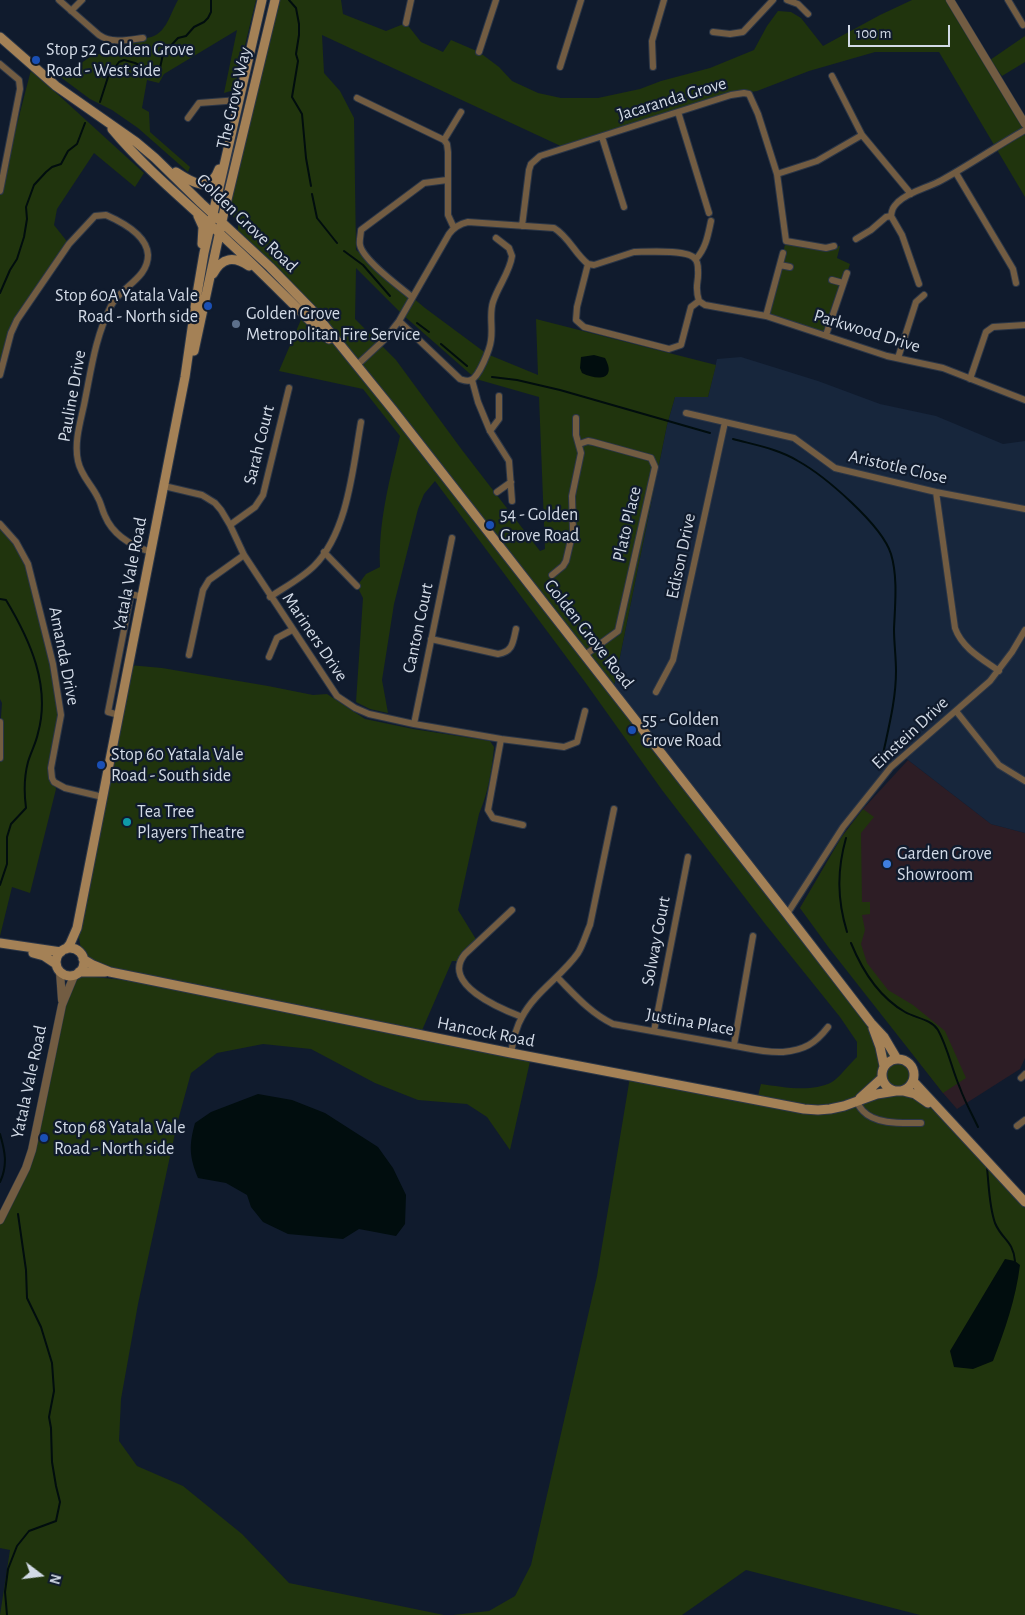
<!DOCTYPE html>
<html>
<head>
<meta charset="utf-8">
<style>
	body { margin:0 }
	#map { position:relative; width:1025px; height:1615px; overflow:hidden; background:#101b2d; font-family:"Alegreya Sans",sans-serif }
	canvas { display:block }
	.north { position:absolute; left:15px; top:1550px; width:50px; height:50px; -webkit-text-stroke:4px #101b2d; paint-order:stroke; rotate:105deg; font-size:14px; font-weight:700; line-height:20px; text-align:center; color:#d2dae6 }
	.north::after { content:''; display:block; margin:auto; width:18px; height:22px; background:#d2dae6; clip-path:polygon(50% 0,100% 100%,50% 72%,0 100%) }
	.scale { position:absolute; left:848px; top:25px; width:102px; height:22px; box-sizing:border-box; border:2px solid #d2dae6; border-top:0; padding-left:6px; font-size:15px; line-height:18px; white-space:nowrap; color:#d2dae6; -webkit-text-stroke:4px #101b2d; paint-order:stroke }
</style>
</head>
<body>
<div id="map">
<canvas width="1025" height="1615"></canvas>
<div class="north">N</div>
<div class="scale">100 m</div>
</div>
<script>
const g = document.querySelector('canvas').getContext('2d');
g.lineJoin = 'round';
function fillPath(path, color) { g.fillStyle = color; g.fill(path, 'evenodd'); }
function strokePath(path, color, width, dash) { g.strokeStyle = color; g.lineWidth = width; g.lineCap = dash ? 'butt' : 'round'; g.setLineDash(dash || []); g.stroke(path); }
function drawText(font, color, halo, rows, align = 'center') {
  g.font = font + ' "Alegreya Sans",sans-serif'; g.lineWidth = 4.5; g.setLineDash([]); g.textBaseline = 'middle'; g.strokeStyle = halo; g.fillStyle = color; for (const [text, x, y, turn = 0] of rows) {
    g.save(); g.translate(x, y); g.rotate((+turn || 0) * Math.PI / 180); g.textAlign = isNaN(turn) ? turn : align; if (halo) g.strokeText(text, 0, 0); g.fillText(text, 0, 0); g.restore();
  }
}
fillPath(new Path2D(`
	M908 760 991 824 1025 833V1058L1020 1069 957 1109 943 1093 800 908 843 835 863 809Z`), '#2d1d25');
fillPath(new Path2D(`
	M741 357 818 381 880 404 936 416 1003 444 1025 441V833L991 824 903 756 853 814 787 914 613 691 667 425 675 397H708L717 359Z`), '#17263c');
fillPath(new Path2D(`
	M178 0H256L234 90 224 93 237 30 164 74 159 83 147 80 142 108 149 112 150 132 190 167 188 172 138 128 112 110 90 99 59 76 64 68H74L90 57 143 38C165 39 169 16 178 0Z
	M275 0H341L343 14 386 31 406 23 421 42 443 52 451 40 479 52 499 67 512 81 538 93 561 98H598L640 89 661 81 710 68 754 50 767 26 778 11 791 12 801 18 823 46 880 15 912 0H950L967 35 1025 132V197L939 52H875L809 71 757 91 744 93 565 148 322 35 324 73 340 91 354 118 356 250 425 308 487 354 538 375 536 319 716 365 708 397H675L667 425 613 691 920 1086 958 1129 1025 1208V1615H920L746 1570 682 1615H453L489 1611 515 1596 531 1565 597 1276 630 1077 757 1100 761 1084C783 1087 811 1093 832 1082 839 1078 850 1063 857 1057V1042L840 1017 766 925 662 790 585 682 435 481 424 494 418 509 394 604 382 680 388 713 370 709 356 702 363 598 357 586 366 574 380 567C378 523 390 478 400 436L363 389 279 371 303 315 347 354 238 237V223L226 207ZM356 268 403 315 476 379 539 397 545 549 540 551 462 450 396 360 355 319Z
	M1025 36V62L1002 76 990 60Z
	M31 70 144 173 135 187 94 153 57 209 54 225 69 244 17 320 0 376V190Z
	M786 241 826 248 840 246 837 258 850 264 826 335 766 316Z
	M0 524 22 551 39 607 61 715 51 768 56 789 30 893 12 887 0 936V731L2 703 0 699Z
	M129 665 162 668 268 686 313 695 327 694 365 719 413 729 490 741 494 747C492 770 488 793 479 814L458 910 477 941 459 961H452L420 1035 531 1057 510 1150 487 1117 467 1104 418 1100 375 1083 311 1049 263 1044 217 1053 191 1073 177 1124 138 1304 121 1399 119 1441 137 1466 183 1486 242 1534 289 1583 444 1615H0L10 1550 0 1548V1220L26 1168 62 996 76 975 170 985 110 972 83 959 77 928Z
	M863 809 874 817 861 833 862 902H870V914L862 915 865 930 861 944 867 963 888 990 913 1005 945 1031 966 1078 943 1093 829 948 800 908 841 838Z`), '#20340d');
fillPath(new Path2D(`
	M594 355 605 358C617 380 598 381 582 373L580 368 581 357Z
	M258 1094 292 1100 325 1113 378 1147 393 1168 406 1195 405 1224 396 1236 359 1229 343 1239 288 1234 263 1222 251 1207 247 1195 226 1183 198 1178C189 1156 189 1145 195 1123L211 1112Z
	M1005 1259 1015 1261 1020 1265C1016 1298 1005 1330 993 1361L973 1369 954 1367 950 1351Z`), '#010d0e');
strokePath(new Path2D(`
	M289 0 296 8 299 24V35L296 54 298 61 292 97 302 114 306 158 311 186
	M100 102 108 77 119 62 124 60 135 63 139 65 146 73 151 74 160 68 163 54 178 38 186 36 194 27 204 22 208 18 211 12V0
	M312 194 317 218 337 243
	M344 251 363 265 390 296
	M0 293 10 270 17 259 24 237 27 219 26 207 34 185 46 172 52 167 61 164 68 151 77 144 85 123
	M417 323 429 332
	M441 344 467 366
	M492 377 517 380 560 390 710 433
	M733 439C755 445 779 449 798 461 825 476 882 525 891 554 898 577 895 605 894 629 894 643 896 657 896 671 896 699 889 726 883 754
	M0 599 6 600C30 640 51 686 38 733 36 743 31 752 28 762 24 777 24 793 26 808L11 824 7 837V864L0 885
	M846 838C837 870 837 899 847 932
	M851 943C862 970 879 997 905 1012 915 1018 931 1019 938 1030 948 1048 952 1070 960 1088 965 1102 972 1114 978 1127
	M0 1134C5 1151 8 1165 0 1182
	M987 1168C989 1186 989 1206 995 1223 1002 1240 1013 1240 1015 1261
	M7 1615 5 1592 8 1569 17 1546 29 1531 56 1521 60 1502 56 1486 52 1462 51 1428 49 1417 54 1391 52 1363 41 1327 27 1298 26 1270 18 1214`), '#010d0e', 2);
const minor = new Path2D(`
	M59 0 99 35C112 44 128 40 143 38
	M787 0 798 4 808 14
	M1008 0 1023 25
	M71 11 82 0
	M406 23 411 0
	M713 32 730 34 743 32 773 0
	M479 52 496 0
	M0 64 19 80 20 89 0 191
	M560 67 581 0
	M653 67 652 41 664 0
	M832 76 862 135 911 194
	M357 98 444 140 447 144 448 152V215L454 228
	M678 112 709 213
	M188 118 199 103 239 100
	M602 137 624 207
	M444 140 461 112
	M956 173 1013 269 1016 283
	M777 174 817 161 862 135
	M891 216 902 235 919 284
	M522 226 529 170 531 164 540 156 731 95 744 93 749 94 758 114 777 174 786 241 826 248 834 246
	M856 239 871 230 886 217 891 216C892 209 893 207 898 202 910 191 928 188 942 180 971 164 997 146 1025 130
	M634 252C646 252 689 249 695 259 697 261 698 267 698 270 699 284 694 285 699 301L691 307 681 345 669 349 584 327 576 320 577 307 588 264 594 265Z
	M696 259C706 248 708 235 711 221
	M780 265 790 267
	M832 280 843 283
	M412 297C400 287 363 260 360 245 359 241 361 234 361 230L424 183 447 180
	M699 301 705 305 766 316 887 356 943 368 1025 400
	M766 316 783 253
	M399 321 460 379C463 380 467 382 471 380 479 377 490 349 491 340 493 327 489 314 493 302 498 286 510 272 512 256L509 248 496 238
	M826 335 847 273
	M898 358 916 302 924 295
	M357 365 385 339 399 321 449 234C454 227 459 224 468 222L554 228C569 237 575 254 588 264
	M0 375 11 333 17 320 69 244 95 216 106 215C122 222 147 235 148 255 148 279 120 287 111 306 95 337 91 371 84 405 80 423 74 443 78 461 81 476 92 485 98 498 101 503 102 510 105 516 113 535 132 546 151 552
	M970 379 986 332 993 327 1025 325
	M472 380 478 402 490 431 509 461 512 501
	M686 413 794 438 835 468 936 492 1025 509
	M490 431 499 419V396
	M579 444 588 441 593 442 651 458 655 467 618 631 585 655
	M164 486 202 495 215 503 221 510 230 525 244 555 337 696 355 708 369 714 414 724 501 739 564 747 577 742 585 711
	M497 492 511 482
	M936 492 955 628C962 648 982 659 999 671
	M0 524 16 542 28 564 53 664 61 715 51 768 52 778 54 782 65 788 103 797
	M230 525 255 507 263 495 289 388
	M324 552 357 586
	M552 575 563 566 566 561 573 531 572 496 581 453 576 435V418
	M270 597C285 587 302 578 314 566 348 532 353 467 361 422
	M431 639 498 654C513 652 513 642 516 629
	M189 655 203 590 209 580 244 555
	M269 657 277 638 292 630
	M656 692 673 660 725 422
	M956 711 999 765 1025 781
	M119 715 108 712 131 594 142 597
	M0 722V758
	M414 724 452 538
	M501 739 488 810 493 818 523 825
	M512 910 465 954C440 984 501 1009 522 1017
	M787 914 843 827 891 767 990 681 1012 652 1025 630
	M557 977C574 994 590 1013 613 1024 652 1031 691 1038 730 1045 747 1048 765 1053 783 1052 804 1050 815 1044 828 1027
	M654 1031 688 857
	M734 1045 753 936
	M511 1053C513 1041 516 1027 522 1017 535 992 562 976 578 953 583 945 586 934 590 925L614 809
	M1021 1078 1025 1074
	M856 1101C858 1104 860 1108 863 1111 876 1125 903 1123 921 1123
	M1017 1126 1025 1120`);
const tertiary = new Path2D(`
	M950 0 1025 124
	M60 972 62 1000
	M0 1220 26 1168 32 1150 62 1005 74 976`);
const secondary = new Path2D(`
	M0 37 56 86 136 142 155 158 201 203 270 267 312 310 393 410 787 914 871 1023 884 1037 897 1059
	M112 129C147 171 190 205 230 243 264 274 295 307 329 339
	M176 172C193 183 210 194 219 169
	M198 216 203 227 202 244
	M213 274C222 257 234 256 249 266
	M194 351 224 212 275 0
	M0 943 61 952
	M56 962a14 14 0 1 1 28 0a14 14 0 1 1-28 0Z
	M66 949 70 944 77 928 185 377 197 294 204 253 262 0
	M33 953 44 956 56 964
	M83 959 93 965 110 972 511 1053 804 1109 818 1110 830 1109 844 1106 877 1094 896 1091
	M79 972H105
	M873 1028 880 1047 884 1066
	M882 1075a16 16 0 1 1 32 0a16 16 0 1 1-32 0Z
	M913 1081 1025 1202
	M903 1091 915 1094 928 1103
	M860 1098 882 1078`);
strokePath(minor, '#2b3647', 8);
strokePath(tertiary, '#2b3647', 9);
strokePath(secondary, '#2b3647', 11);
strokePath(minor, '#725c42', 6);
strokePath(tertiary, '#725c42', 8);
strokePath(secondary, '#a48156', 9);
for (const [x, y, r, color] of [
	[36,60,5,"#1a4fb4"],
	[208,306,5,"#1a4fb4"],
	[236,324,5,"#5c6f8a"],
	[490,525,5,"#1a4fb4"],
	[632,730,5,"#1a4fb4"],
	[101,765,5,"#1a4fb4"],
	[127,822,5,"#0f9aa8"],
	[887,864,5,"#3f7fe0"],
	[44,1138,5,"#1a4fb4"]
]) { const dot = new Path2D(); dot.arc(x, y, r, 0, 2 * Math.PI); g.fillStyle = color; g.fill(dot); strokePath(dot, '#101b2d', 2); }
drawText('18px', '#d2dae6', '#101b2d', [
	["Stop 52 Golden Grove",46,50],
	["Road - West side",46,71],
	["Stop 60A Yatala Vale",198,296,"right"],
	["Road - North side",198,317,"right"],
	["Golden Grove",246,314],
	["Metropolitan Fire Service",246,335],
	["54 - Golden",500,515],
	["Grove Road",500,536],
	["55 - Golden",642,720],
	["Grove Road",642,741],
	["Stop 60 Yatala Vale",111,755],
	["Road - South side",111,776],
	["Tea Tree",137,812],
	["Players Theatre",137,833],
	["Garden Grove",897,854],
	["Showroom",897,875],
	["Stop 68 Yatala Vale",54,1128],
	["Road - North side",54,1149]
], 'left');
drawText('18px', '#d2dae6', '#101b2d', [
	["The Grove Way",234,98,-77],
	["Jacaranda Grove",672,99,-17],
	["Golden Grove Road",247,223,44],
	["Parkwood Drive",867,331,17],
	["Pauline Drive",72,396,-80],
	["Sarah Court",259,445,-76],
	["Aristotle Close",898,467,13],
	["Plato Place",627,524,-77],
	["Edison Drive",681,556,-78],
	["Yatala Vale Road",130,574,-79],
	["Canton Court",418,628,-78],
	["Golden Grove Road",589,634,52],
	["Mariners Drive",315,637,56],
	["Amanda Drive",64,656,79],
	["Einstein Drive",910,733,-43],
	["Solway Court",656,941,-79],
	["Justina Place",690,1022,10],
	["Hancock Road",486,1032,11],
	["Yatala Vale Road",29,1082,-78]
]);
</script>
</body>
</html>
